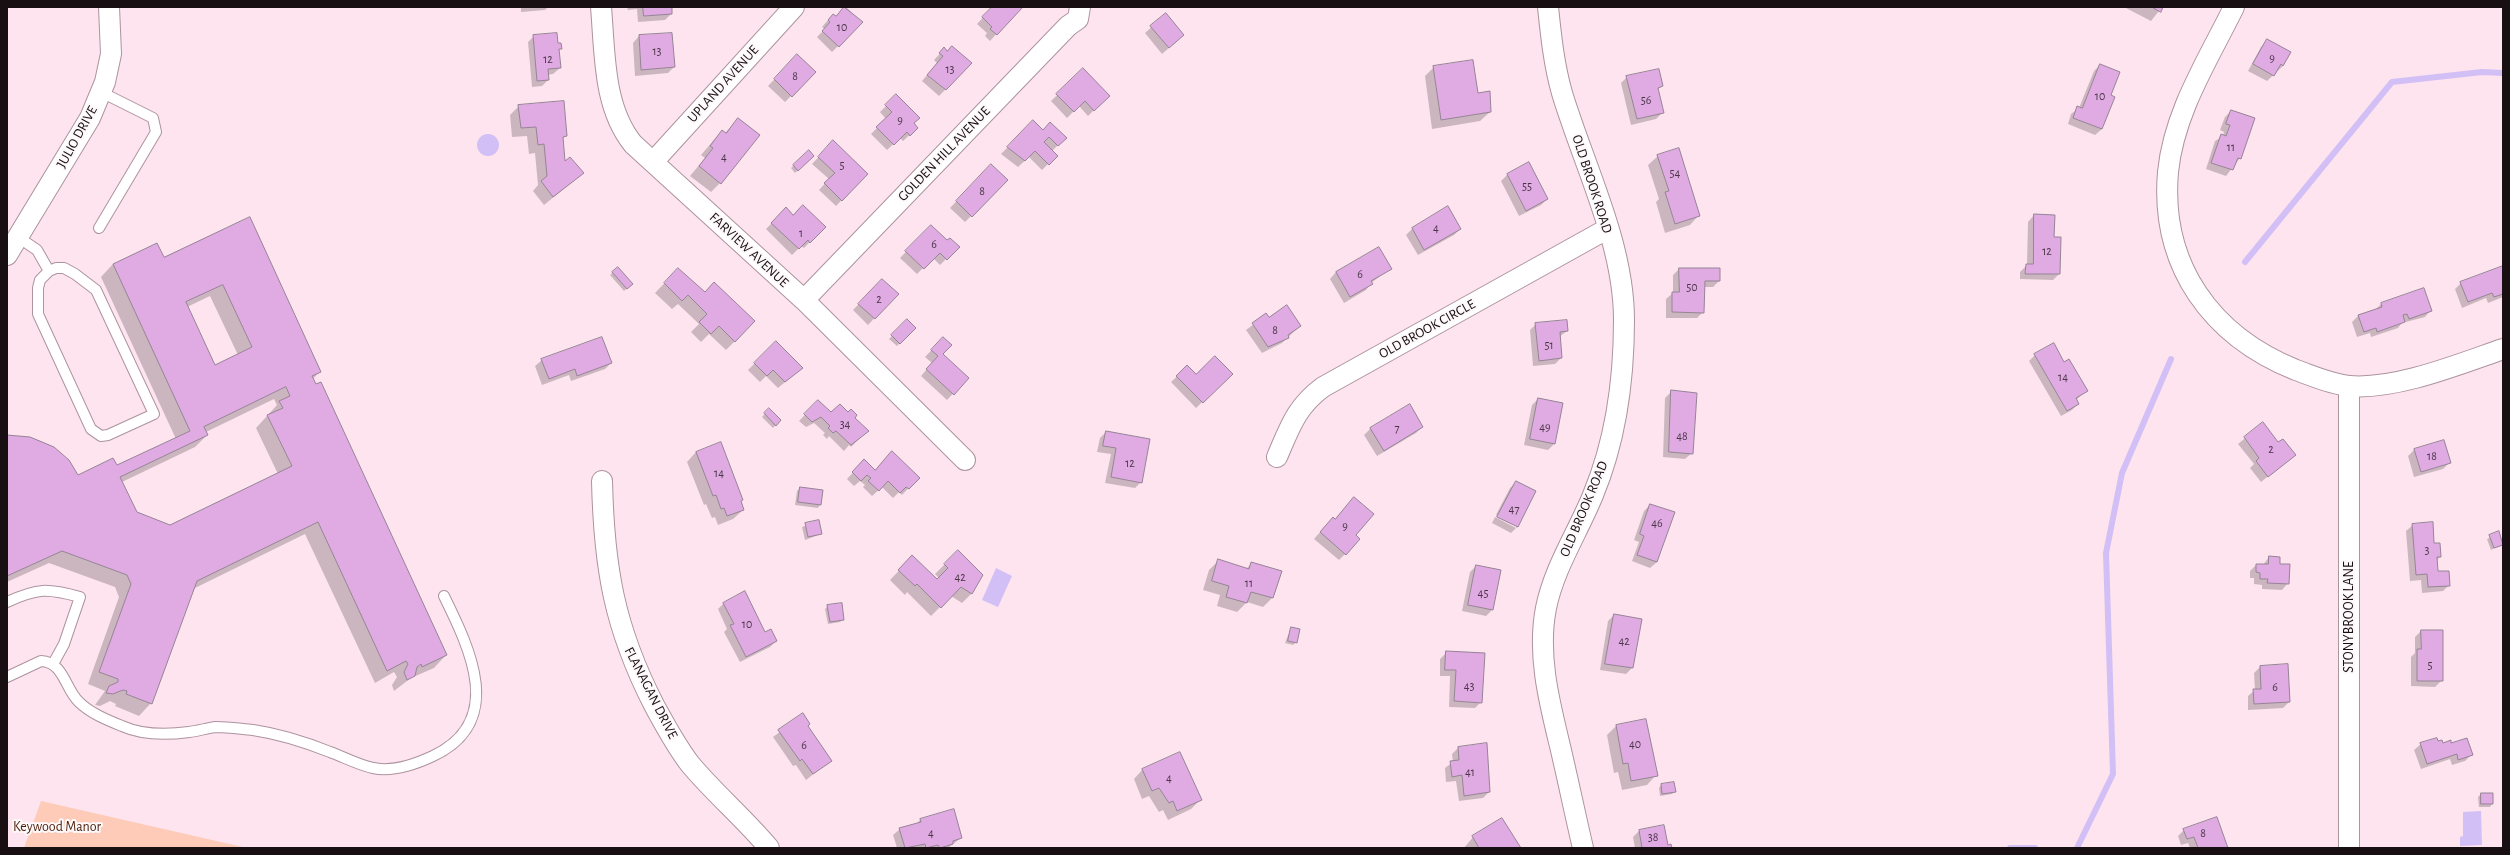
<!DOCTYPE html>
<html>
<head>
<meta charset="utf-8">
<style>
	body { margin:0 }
	#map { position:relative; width:2510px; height:855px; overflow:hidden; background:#fee4ef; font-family:"Alegreya Sans",sans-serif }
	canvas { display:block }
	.frame { position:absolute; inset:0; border:8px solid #180f13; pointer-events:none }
</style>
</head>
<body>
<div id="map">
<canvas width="2510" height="855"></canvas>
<div class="frame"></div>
</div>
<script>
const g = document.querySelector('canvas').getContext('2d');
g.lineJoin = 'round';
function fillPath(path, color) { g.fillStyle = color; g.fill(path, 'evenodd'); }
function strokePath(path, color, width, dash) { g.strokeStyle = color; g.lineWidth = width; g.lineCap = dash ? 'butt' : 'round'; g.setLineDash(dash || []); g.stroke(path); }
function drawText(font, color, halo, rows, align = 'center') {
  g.font = font + ' "Alegreya Sans",sans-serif'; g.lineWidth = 4; g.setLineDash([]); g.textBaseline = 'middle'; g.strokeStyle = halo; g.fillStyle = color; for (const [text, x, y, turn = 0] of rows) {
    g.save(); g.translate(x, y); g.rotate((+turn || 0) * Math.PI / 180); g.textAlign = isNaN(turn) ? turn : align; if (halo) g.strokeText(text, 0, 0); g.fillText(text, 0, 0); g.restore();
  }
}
fillPath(new Path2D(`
	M41 801 247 848H24Z`), '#fdcbb7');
fillPath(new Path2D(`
	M477 145a11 11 0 1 1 22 0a11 11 0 1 1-22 0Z
	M996 568 1012 576 998 607 982 600Z
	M2481 811 2482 845 2460 846V837L2463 836V812Z`), '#d1bff6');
fillPath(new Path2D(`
	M521 7H548L545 10 521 12Z
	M627 7H671V14L665 20 638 22 637 9 628 10Z
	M846 7 862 22 832 52 817 37 825 29 822 27 827 21 833 15 835 18Z
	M989 7H1021L990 41 985 36 987 33 977 24 991 9Z
	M2124 7H2162L2151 21Z
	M1166 14 1177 41 1162 54 1145 33Z
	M671 34 674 67 668 73 635 76 633 43 639 36Z
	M534 36 557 44 561 48 558 51 560 68 553 74 547 75 548 80 542 86 532 87 528 42Z
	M2268 40 2283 66 2267 81 2248 71 2261 47Z
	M944 49 971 63 939 96 922 81 937 63 934 60Z
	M797 56 815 72 785 102 768 86Z
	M2100 65 2110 96 2114 98 2102 129 2095 135 2068 124 2071 114 2079 108 2094 71Z
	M1434 67 1477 94 1490 112 1480 121 1432 129 1425 76Z
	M1083 70 1108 96 1088 116 1079 106 1067 118 1051 101Z
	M1627 77 1662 86 1657 90 1663 112 1656 119 1631 125 1621 83Z
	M896 96 917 128 903 141 900 138 887 150 871 134 886 119 880 112Z
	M519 106 566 135 562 139 564 163 583 173 544 205 533 191 538 185 535 153 529 154 527 136 512 137 510 115Z
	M2231 111 2240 158 2226 176 2206 169 2215 141 2223 136 2224 132 2220 130 2225 117Z
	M738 119 720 183 711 192 690 176 705 158 701 155 713 141 723 131 725 133Z
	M1033 122 1042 131 1065 138 1052 151 1056 156 1042 170 1029 157 1018 167 1001 154Z
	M833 142 867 174 836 206 819 190 829 179 812 164Z
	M809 152 813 156 795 173 791 168Z
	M1658 156 1699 215 1690 225 1665 233 1656 202 1659 199 1648 165Z
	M1529 164 1547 199 1541 205 1519 216 1501 181 1507 175Z
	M991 165 1007 180 965 222 950 208Z
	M1448 208 1460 229 1454 235 1418 255 1406 235 1412 229Z
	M786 209 793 216 824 227 804 248 801 246 792 255 766 229Z
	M2034 215 2053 238 2059 274 2053 280 2020 279V272L2027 265 2028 222Z
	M249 218 320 371 313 379 446 655 434 668 411 678 394 691 392 685 397 677 394 672 375 683 305 534 193 589 151 703 139 716 115 706 116 704 110 701 100 706 95 705 105 691 88 684 119 597 115 587 49 563 7 582V437L21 436 38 440 54 447 78 476 116 467 176 439 101 277 113 264 163 258ZM210 296 238 355 214 366 187 307ZM274 399 277 405 256 428 278 474 171 526 136 513 122 482 195 447 207 435 206 432Z
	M931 226 947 242 958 247 940 265 933 258 917 274 900 258Z
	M1379 248 1390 269 1371 283 1366 290 1344 303 1330 279 1336 272Z
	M2503 267V297L2488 303 2486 298 2462 308 2455 289 2461 283Z
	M618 268 632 284 624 291 610 275Z
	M678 269 704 294 754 322 726 350 709 334 701 342 691 332 699 324 678 304 672 309 655 293Z
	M1679 269 1719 281 1713 287H1704L1703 312 1697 318H1666V299L1673 293V275Z
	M882 280 897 294 868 325 853 310Z
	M2381 304 2431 310 2425 317 2402 323 2398 328 2371 337 2370 333 2357 337 2352 322 2358 316 2375 310Z
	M1266 315 1268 319 1300 326 1282 343 1262 353 1246 330Z
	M907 321 914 328 897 346 889 339Z
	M1536 324 1567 331 1559 337 1561 358 1555 364 1533 366 1530 330Z
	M943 338 942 354 968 378 947 400 921 376 932 363 925 357Z
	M776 342 802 368 778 388 766 376 760 382 748 370Z
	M2035 355 2086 391 2076 400 2078 404 2072 410 2061 416 2029 361Z
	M542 360 611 363 605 369 571 381 569 375 542 385 535 366Z
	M1187 367 1196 376 1232 374 1196 408 1171 382Z
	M1671 392 1692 453 1685 459 1663 457 1665 398Z
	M1538 399 1554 444 1548 450 1524 445 1532 405Z
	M818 401 831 414 854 418 867 431 851 447 849 445 844 451 829 436 827 439 823 435 825 433 814 423 806 427 799 421Z
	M1409 406 1422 427 1416 433 1377 456 1364 435 1370 429Z
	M769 409 780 420 773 428 762 417Z
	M2262 424 2278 444 2294 455 2261 482 2250 468 2254 464 2238 444Z
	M1106 432 1141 482 1135 488 1105 483 1111 454 1097 452 1100 438Z
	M2414 450 2450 462 2443 469 2414 477 2408 456Z
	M696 452 740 502 743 510 733 519 718 525 715 517 712 518 706 504 704 505 687 462Z
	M864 461 875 471 918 478 902 495 899 492 893 498 882 487 872 496 863 487 865 485 860 481 854 486 847 479Z
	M1516 482 1535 492 1517 527 1511 533 1492 523 1495 517 1516 528V525L1496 515 1510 488Z
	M800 488 820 505 818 508 795 505 797 491Z
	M1650 505 1657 562 1650 568 1632 561 1639 542 1634 540 1644 511Z
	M1335 520 1354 535 1345 554 1339 560 1314 539 1327 524Z
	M818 521 821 534 805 540 802 527Z
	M2413 525 2433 544 2440 557 2437 560V573L2449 585 2443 591 2422 593 2421 580 2410 581 2406 531Z
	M2499 533 2503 544 2491 550 2487 539Z
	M958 551 982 575 971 594 962 603 951 596 931 616 907 592 905 595 890 580 912 557 937 581 939 578 935 574Z
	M2269 557 2278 565 2288 583 2282 590 2262 589V585L2254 584V578H2250V571L2256 565H2263Z
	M1219 560 1246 569 1252 563 1280 572 1272 598 1263 607 1247 602 1237 612 1217 606 1220 595 1203 590 1209 570Z
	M1476 566 1499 571 1492 610 1486 616 1462 611 1470 572Z
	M724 603 765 633 776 641 770 647 740 662 724 632 727 629 718 609Z
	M828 606 843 619 840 622 828 624 825 609Z
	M1614 615 1641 619 1632 668 1626 674 1600 670 1608 621Z
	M1291 628 1296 642 1293 645 1285 643Z
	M2421 631 2442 680 2435 687 2411 686V657L2415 653V637Z
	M1447 652 1481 702 1475 708 1449 707 1450 676H1440V659Z
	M2260 667 2289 702 2283 708 2248 710V696L2255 690 2254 673Z
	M803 715 807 727 830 761 806 780 796 765 793 766 773 737Z
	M1616 726 1656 775 1647 785 1622 790 1618 772 1614 773 1607 735Z
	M2437 742 2451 744 2471 755 2465 761 2452 765 2450 759 2421 769 2414 750 2421 744Z
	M1458 748 1489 792 1483 798 1459 801 1456 781 1446 782 1445 768 1453 762 1452 754Z
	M1143 769 1200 800 1191 809 1168 820 1163 810 1159 812 1149 796 1142 799 1134 779Z
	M1661 785 1675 791 1672 794 1660 796 1659 788Z
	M2481 794 2492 804 2490 807H2479L2478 797Z
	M920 820 961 838 948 848H897L893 835 900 829 915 825Z
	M2184 830 2226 848H2190L2188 843 2181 845 2178 836Z
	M1639 831 1667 846 1671 848H1635L1633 837Z
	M1473 837 1520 848H1464Z`), '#0003');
strokePath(new Path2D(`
	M2245 262 2392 82 2482 72 2503 73
	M2010 848H2035
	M2077 848 2113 774 2106 553 2122 473 2171 359`), '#d1bff6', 6);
const building = new Path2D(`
	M643 7H672V14L644 16Z
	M844 7 863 22 839 47 822 31 830 22 828 20 833 14 836 16Z
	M992 7H1023L997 35 990 29 992 27 982 17Z
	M2152 7H2163L2161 12Z
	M1166 13 1184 35 1169 48 1150 26Z
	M557 33 558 43H561L562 49H559L561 68 548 69 549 80 537 81 533 35Z
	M672 33 675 67 641 70 639 35Z
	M2267 39 2291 52 2283 66 2281 64 2274 76 2253 64Z
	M952 46 972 63 946 90 927 75 943 56 939 53 944 47 947 51Z
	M797 54 816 72 792 97 774 79Z
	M1473 60 1478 93 1490 91 1491 112 1441 120 1433 66Z
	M2100 64 2120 72 2111 95 2115 97 2102 129 2073 118 2077 106 2082 108Z
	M1083 68 1110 96 1094 111 1085 101 1074 112 1056 94Z
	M1659 69 1663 86 1658 88 1664 113 1637 119 1626 76Z
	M896 94 920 118 914 123 918 128 910 136 907 132 894 145 876 127 892 112 885 105Z
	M564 101 567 136 563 137 565 161 570 157 584 173 553 197 541 181 547 176 544 144 538 145 536 127 521 128 518 105Z
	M2231 110 2255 118 2241 159 2238 158 2233 170 2211 163 2221 134 2226 136 2230 125 2226 124Z
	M738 118 760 135 721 184 699 166 713 148 710 146 722 130 726 133Z
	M1033 120 1043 130 1050 122 1067 138 1058 146 1049 137 1044 142 1058 156 1049 165 1035 151 1025 161 1007 147Z
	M833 140 868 174 842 201 824 183 835 173 818 157Z
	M1679 148 1700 216 1675 224 1665 192 1669 191 1657 155Z
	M809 150 814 156 798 171 793 165Z
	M1529 162 1548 199 1526 211 1507 174Z
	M991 164 1008 180 972 217 956 201Z
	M803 205 826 227 810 243 808 240 799 249 771 223 786 207 793 215Z
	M1448 206 1461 229 1424 250 1412 228Z
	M2034 214 2055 215 2054 237H2061L2060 274H2025L2026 264H2033Z
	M250 217 321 372 312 376 316 384 321 382 447 655 422 667 421 664 417 667 415 676 407 680 404 672 408 664 406 661 387 671 318 522 197 581 152 704 126 694 127 691 123 690 113 694 106 693 109 686 118 682V679L99 672 131 584 127 575 62 551 7 576V435L30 437 54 447 69 460 78 475 113 458 117 465 190 431 113 264 157 243 164 257ZM223 285 252 347 215 365 186 302ZM286 387 290 396 279 401 283 408 267 415 292 466 170 525 137 512 120 477 208 435 204 427Z
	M931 225 947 240 950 238 960 247 947 260 940 253 924 269 905 251Z
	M1379 247 1392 269 1371 281 1373 284 1350 297 1336 272Z
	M2503 266V294L2494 297 2492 293 2468 302 2460 282Z
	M618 267 633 284 627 289 612 272Z
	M678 268 705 292 714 282 755 321 735 342 719 326 711 334 699 322 707 314 688 295 682 301 664 283Z
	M1679 268H1720V281H1705L1704 313 1672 312V292H1679Z
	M882 279 899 294 875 319 858 304Z
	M2424 288 2432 311 2409 319 2407 314 2403 315 2405 322 2377 332 2376 328 2364 332 2358 315 2382 307 2381 303Z
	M1287 305 1301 326 1288 335 1289 338 1268 347 1252 323 1266 313 1269 317Z
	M907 319 916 328 900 344 891 335Z
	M1567 320 1568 331 1560 332 1562 358 1539 361 1535 323Z
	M602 337 612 363 577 376 575 369 549 379 541 359Z
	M943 337 952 345 943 354 969 378 954 395 926 369 938 356 931 350Z
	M776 341 803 368 785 382 773 370 767 376 754 363Z
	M2054 343 2064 362 2069 359 2088 391 2076 398 2079 404 2067 411 2034 354Z
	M1215 356 1233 374 1203 403 1176 376 1187 365 1196 374Z
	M1671 390 1697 393 1693 454 1669 452Z
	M1538 398 1563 403 1555 444 1530 439Z
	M818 400 831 412 840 404 848 412 851 409 857 415 855 418 869 431 851 445 836 431 833 433 828 428 830 426 821 417 812 422 804 414Z
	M1410 404 1423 427 1384 451 1370 428Z
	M769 408 781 420 776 426 764 413Z
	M2263 422 2278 442 2283 439 2296 455 2268 477 2256 461 2259 458 2244 437Z
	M1106 431 1150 439 1142 483 1111 477 1116 448 1103 446Z
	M2444 440 2451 463 2421 472 2414 449Z
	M721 442 743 500 741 501 744 510 727 516 724 508 721 509 716 495 713 496 696 452Z
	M892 451 920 478 909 489 906 487 900 493 888 481 879 491 868 481 871 478 867 475 861 481 852 472 864 459 875 470Z
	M1516 481 1536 491 1518 527 1497 517Z
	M800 487 823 490 821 505 798 502Z
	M1354 497 1374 514 1356 535 1360 539 1346 555 1320 532 1333 517 1335 519Z
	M1650 504 1675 512 1657 562 1637 555 1644 536 1640 534Z
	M819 520 822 534 808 537 805 523Z
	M2433 522 2434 543H2440L2441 557H2437L2438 571H2449L2450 586 2428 587 2427 574 2416 575 2412 524Z
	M2499 531 2503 545 2494 548 2489 535Z
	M958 550 983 575 972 594 961 587 941 608 917 584 915 586 898 570 912 555 937 579 948 568 944 564Z
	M2269 556 2280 557V564H2290L2289 584 2267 583 2268 579H2260V573L2256 572V564H2268Z
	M1218 559 1249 569 1251 562 1282 571 1273 598 1251 592 1247 603 1226 597 1229 586 1212 581Z
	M1476 565 1501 570 1493 610 1468 605Z
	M745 591 765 632 771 629 777 641 746 657 730 625 734 624 723 603Z
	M842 603 844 620 830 622 827 605Z
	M1614 614 1642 619 1633 668 1605 664Z
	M1291 627 1300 629 1297 643 1288 641Z
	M2421 630H2443V681H2417V649H2421Z
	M1446 651 1485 653 1482 703 1454 701 1456 670H1445Z
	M2288 664 2290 702 2254 704 2253 689H2261L2260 666Z
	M803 713 810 724 808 726 832 761 813 774 802 759 800 761 778 730Z
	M1646 719 1658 776 1631 781 1628 763 1623 764 1616 725Z
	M2437 738 2438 741 2442 740 2443 743 2451 740V743L2467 738 2473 755 2458 760 2457 754 2427 764 2420 743Z
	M1487 743 1490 792 1464 796 1462 775 1452 777 1450 761 1459 760 1458 747Z
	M1180 752 1202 800 1177 811 1173 801 1169 803 1159 788 1152 791 1142 769Z
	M1674 782 1676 792 1662 794 1661 784Z
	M2481 793H2493V804H2481Z
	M954 809 962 838 953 841V844L940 848 938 845 926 848 925 844 905 848 899 828 921 822 920 819Z
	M2217 817 2228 848H2198L2194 837 2187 839 2183 829Z
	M1502 818 1521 848H1479L1472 836Z
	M1664 825 1668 845 1671 844 1672 848H1642L1639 830Z`);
fillPath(building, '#e0aae2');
strokePath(building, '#958495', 1);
const lane = new Path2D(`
	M99 228 156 132 153 118 101 92
	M18 237 37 250 49 271 40 280 38 288V314L91 429 101 436 108 435 154 414 96 290 75 274 64 268H56L49 271
	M7 602C38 588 47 588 80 597L64 644 53 664
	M7 677 41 661C64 662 65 689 79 702 90 713 107 720 122 726 142 735 167 735 189 732 198 731 207 728 216 727 228 727 241 729 253 730 280 734 305 742 330 752 344 757 358 765 373 768 392 772 416 764 433 756 506 722 470 649 444 596`);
const street = new Path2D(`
	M601 7C605 53 603 107 633 144L804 300 965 460
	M1548 7C1551 36 1554 65 1562 93 1584 166 1624 243 1624 320 1624 379 1616 440 1593 495 1578 532 1554 568 1546 608 1537 654 1549 701 1560 746 1568 780 1575 814 1583 848
	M2234 7C2208 60 2174 112 2168 172 2160 265 2211 336 2296 370 2313 376 2330 384 2349 386 2396 390 2459 364 2503 349
	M653 162 794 7
	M7 255 90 118 105 82 111 54 109 7
	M804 300 1068 26 1078 19 1080 7
	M1277 457C1290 427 1296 407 1323 387L1607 229
	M602 481C604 567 614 627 654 705 665 725 676 746 690 764 715 794 744 818 769 848
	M2349 848V386`);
strokePath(lane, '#ac939e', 12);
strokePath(street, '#ac939e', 22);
strokePath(lane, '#fff', 10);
strokePath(street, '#fff', 20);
drawText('12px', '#4a3647', null, [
	["10",842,27],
	["13",657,51],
	["9",2272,58],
	["12",548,59],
	["13",950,69],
	["8",795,76],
	["10",2100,96],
	["56",1646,100],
	["9",900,120],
	["11",2231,147],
	["4",724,157],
	["5",842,165],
	["54",1675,173],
	["55",1527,186],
	["8",982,191],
	["4",1436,228],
	["1",801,233],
	["6",934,244],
	["12",2047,251],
	["6",1360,274],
	["50",1692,287],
	["2",879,299],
	["8",1275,330],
	["51",1549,345],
	["14",2063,377],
	["34",845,424],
	["49",1545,427],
	["7",1397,428],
	["48",1682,436],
	["2",2271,449],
	["18",2432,456],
	["12",1130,463],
	["14",719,473],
	["47",1514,509],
	["46",1657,523],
	["9",1345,526],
	["3",2427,550],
	["42",960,577],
	["11",1249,583],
	["45",1483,593],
	["10",747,624],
	["42",1624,641],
	["5",2430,665],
	["43",1469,686],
	["6",2275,687],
	["40",1635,744],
	["6",804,745],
	["41",1470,772],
	["4",1169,778],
	["4",931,833],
	["8",2203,833],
	["38",1653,837]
]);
drawText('14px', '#180f13', '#fdf8fa', [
	["UPLAND AVENUE",723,84,-48],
	["JULIO DRIVE",77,137,-61],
	["GOLDEN HILL AVENUE",944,154,-46],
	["OLD BROOK ROAD",1592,184,72],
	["FARVIEW AVENUE",749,250,43],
	["OLD BROOK CIRCLE",1427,329,-29],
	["OLD BROOK ROAD",1584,509,-67],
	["STONYBROOK LANE",2349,617,-90],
	["FLANAGAN DRIVE",651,693,63]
]);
drawText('14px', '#4c1e09', '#fdf8fa', [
	["Keywood Manor",57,827]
]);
</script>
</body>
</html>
